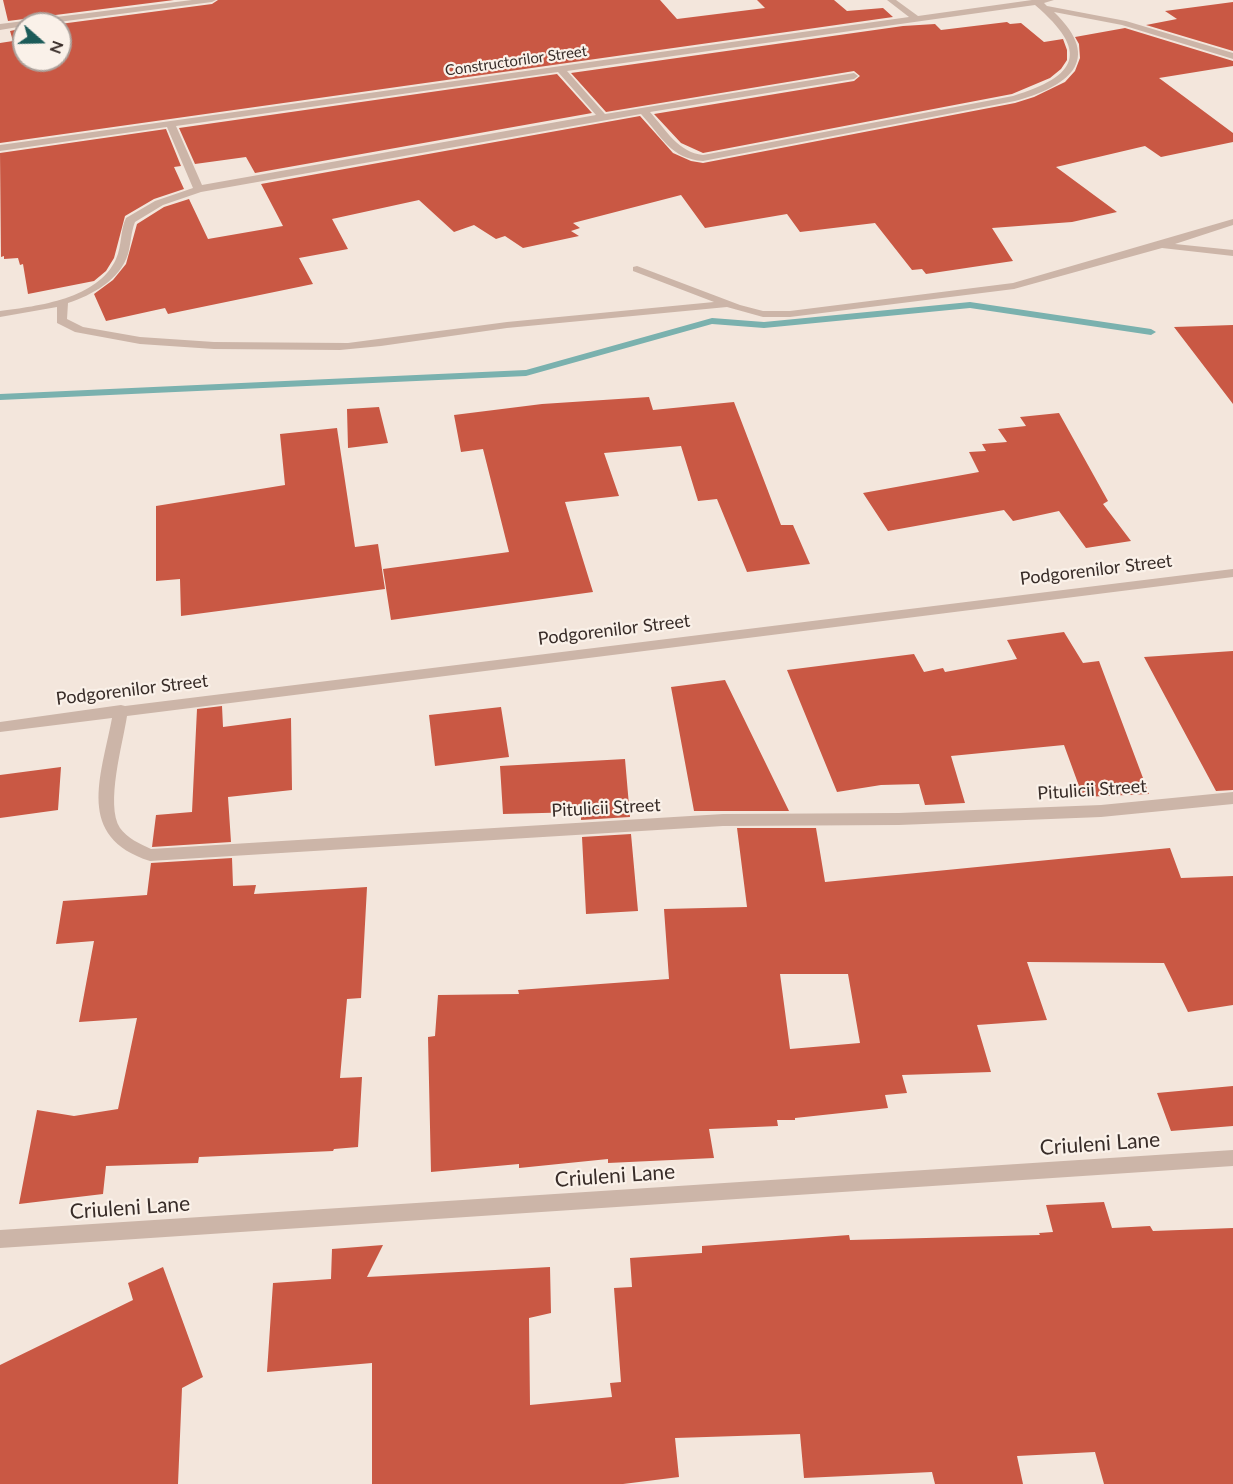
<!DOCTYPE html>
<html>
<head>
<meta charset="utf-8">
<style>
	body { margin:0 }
	#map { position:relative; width:1233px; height:1484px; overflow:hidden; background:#f3e6dc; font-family:Lato,sans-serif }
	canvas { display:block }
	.north { position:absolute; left:12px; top:12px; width:60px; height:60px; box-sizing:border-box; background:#faf1e9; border:2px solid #aca29c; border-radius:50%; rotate:110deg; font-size:16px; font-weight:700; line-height:24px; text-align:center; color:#382c28 }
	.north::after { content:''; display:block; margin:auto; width:21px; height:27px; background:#1c5b59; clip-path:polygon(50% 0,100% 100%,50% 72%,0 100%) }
</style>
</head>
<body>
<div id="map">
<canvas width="1233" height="1484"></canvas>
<div class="north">N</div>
</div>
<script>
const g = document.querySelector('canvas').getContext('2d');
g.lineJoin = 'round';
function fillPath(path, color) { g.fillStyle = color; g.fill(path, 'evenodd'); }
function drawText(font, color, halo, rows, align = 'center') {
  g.font = font + ' Lato,sans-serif'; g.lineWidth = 4.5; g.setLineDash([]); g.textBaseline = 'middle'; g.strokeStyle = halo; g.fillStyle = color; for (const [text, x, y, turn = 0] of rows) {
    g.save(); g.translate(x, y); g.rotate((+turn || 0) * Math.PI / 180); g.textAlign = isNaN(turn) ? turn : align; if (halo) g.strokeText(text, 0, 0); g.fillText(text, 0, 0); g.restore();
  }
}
fillPath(new Path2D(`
	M970 302 1151 329 1156 332 1151 335 970 308 764 328 712 324 526 376 0 400V394L526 370 712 318 764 322Z`), '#7ab1ae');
fillPath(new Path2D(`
	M3 0H174L8 21Z
	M218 0H660L677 19 765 8 757 0H834L847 11 883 8 893 17 0 143V43L13 41 10 31 24 28V60H60V24L212 4Z
	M1233 2V51L1146 25 1177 19 1165 11Z
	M1007 22 1010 24 1021 23 1044 42 1063 39 1067 50V60L1061 69 1050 78 1012 94 703 153 681 143 654 114 854 81 860 76 854 71 606 112 571 73 903 26 935 24 941 30Z
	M1125 28 1233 61V66L1159 78 1233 133V142L1161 157 1145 146 1056 167 1117 212 1072 222 992 228 1013 261 926 274 922 269 912 270 875 223 800 232 787 214 705 228 681 195 573 223 580 228 571 231 579 236 523 248 505 236 496 239 474 225 454 232 419 200 332 219 348 249 299 258 313 284 168 314 165 308 106 321 94 294 113 280 126 264 137 224 164 207 189 199 208 239 283 226 261 184 640 116 673 153 691 161 703 163 1015 103 1034 97 1065 82 1075 71 1080 58 1079 44 1075 37Z
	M557 74 592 113 255 173 246 157 195 164 179 128Z
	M166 129 181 166 174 167 184 189 154 199 125 216 114 258 106 271 94 281 28 294 23 264 20 265 18 258 4 259V256L1 257 0 153Z
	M1233 325V404L1174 327Z
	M649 397 653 410 734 402 781 525H793L810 564 747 572 717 499 698 501 681 446 604 453 619 496 565 502 593 592 391 620 383 569 509 552 483 449 461 452 454 415 542 404Z
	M379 407 388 443 348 448 347 409Z
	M1059 413 1108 501 1103 504 1131 541 1086 548 1059 511 1013 521 1004 510 888 531 863 493 979 472 969 452 986 451 982 444 1007 442 998 429 1026 426 1020 417Z
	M337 428 355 547 378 544 385 589 181 616 180 579 156 581V506L285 485 280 434Z
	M1064 632 1083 663 1099 661 1149 794 1083 797 1064 745 951 756 965 803 925 805 919 784 881 785 837 792 787 670 914 654 924 672 943 668 945 672 1017 659 1007 640Z
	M1233 651V790L1216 791 1144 657Z
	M725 680 789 811H694L671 687Z
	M222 706 223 727 291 718 292 790 228 797 231 842 152 847 156 815 192 812 197 709Z
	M501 707 509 757 435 766 429 715Z
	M625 759 630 817 581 820V812L503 814 500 766Z
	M61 767 58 810 0 818V775Z
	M737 828H816L825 882 1170 848 1181 878 1233 876V1005L1188 1012 1164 963 1027 962 1047 1020 977 1025 991 1072 902 1075 907 1093 885 1095 888 1108 795 1118V1120H777L778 1126 709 1129 714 1158 608 1163V1159L519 1168V1164L431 1172 428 1037 435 1036 438 995 519 994 518 990 669 979 664 909 747 907ZM780 974H848L860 1043 790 1049Z
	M631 834 638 911 586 914 582 837Z
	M232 858 233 886 256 885 254 894 367 887 361 998 347 999 340 1078 362 1077 358 1147 334 1149 333 1151 199 1157 198 1163 106 1166 103 1194 19 1204 37 1110 74 1116 118 1109 137 1018 79 1022 94 941 56 944 63 901 147 895 151 863Z
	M1233 1086V1126L1171 1131 1157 1093Z
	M1104 1202 1112 1228 1150 1226 1153 1231 1233 1228V1484H1104L1095 1452 1017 1456 1023 1484H935L932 1472 804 1478 800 1434 675 1438 679 1477 623 1484H372V1363L267 1372 273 1283 331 1279 332 1249 383 1245 367 1277 550 1267 551 1313 529 1318 530 1405 612 1397 610 1383 621 1382 614 1288 632 1287 630 1258 702 1253V1246L849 1235 850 1240 1040 1235 1039 1233 1053 1232 1046 1205Z
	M163 1267 203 1377 182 1388 178 1484H0V1365L133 1300 128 1283Z`), '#c95844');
fillPath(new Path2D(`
	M192 0H216L212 2 43 24H24V26L0 30V24Z
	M887 0H896L918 16 1032 0H1054L1044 3 1047 6 1126 21 1233 53V59L1122 25 1054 12C1105 61 1067 87 1015 101L703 161C671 159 661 136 641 114L201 192 163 205 135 222C131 232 131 243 128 254 120 280 92 295 68 303L67 319 83 327 140 337 214 342 348 343 507 322 714 302 633 271V267L637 266 740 305 763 311H790L1013 283 1233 219V225L1175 244 1233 250V256L1162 248 1014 289 790 317H763L727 307 507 328 381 346 340 350 214 349 140 344 75 332 57 323V307L0 317V311C38 306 98 299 116 259 122 246 120 230 126 218L155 201 193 188 167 127 0 151V145L909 17ZM1035 5C1090 52 1078 76 1013 96L703 155C679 153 665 129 650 112L854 79 858 76 854 73 605 114 567 71ZM558 72 596 115 202 185 176 126Z
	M1233 569V577L127 716C123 743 105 805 120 828 127 838 140 844 151 849L723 814 899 813 1101 805 1233 792V804L1101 817 899 825 723 826 150 861C75 837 101 777 112 718L0 732V722L121 705 125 706Z
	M1233 1150V1166L0 1248V1230Z`), '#ccb5a8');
drawText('15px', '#382c28', '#faf1e9', [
	["Constructorilor Street",516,61,-8]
]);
drawText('18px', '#382c28', '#faf1e9', [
	["Podgorenilor Street",1096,570,-7],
	["Podgorenilor Street",614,630,-7],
	["Podgorenilor Street",132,690,-7],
	["Pitulicii Street",1092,790,-4],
	["Pitulicii Street",606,808,-3]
]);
drawText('21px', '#382c28', '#faf1e9', [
	["Criuleni Lane",1100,1144,-4],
	["Criuleni Lane",615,1176,-4],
	["Criuleni Lane",130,1208,-4]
]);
</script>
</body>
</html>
